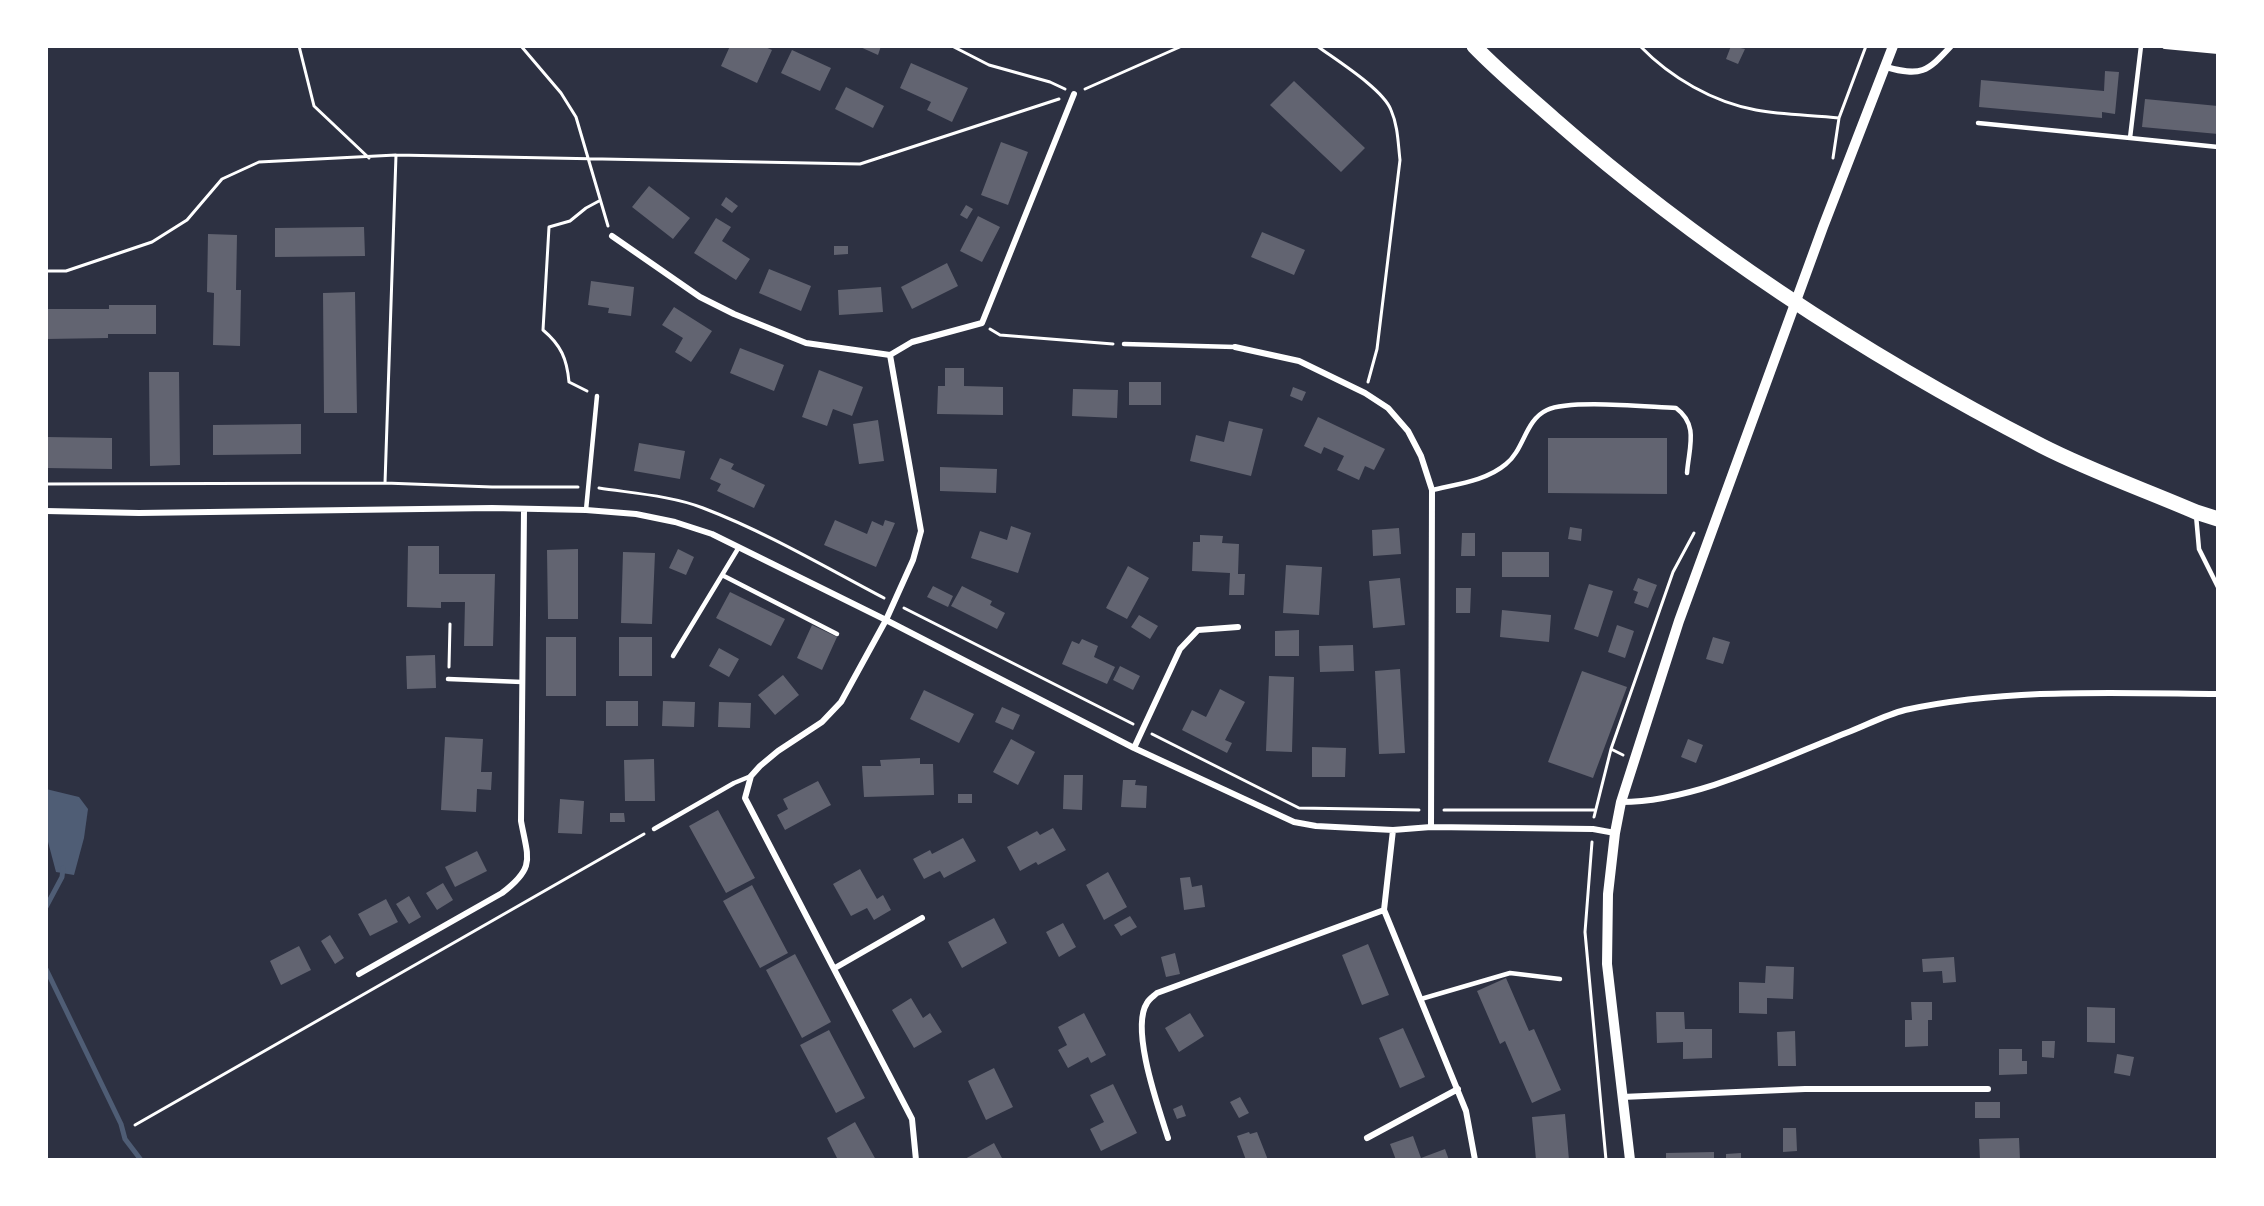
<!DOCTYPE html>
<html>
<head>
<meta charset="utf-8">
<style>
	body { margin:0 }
	#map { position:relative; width:2264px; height:1206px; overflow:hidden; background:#2d3142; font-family:"IBM Plex Sans",sans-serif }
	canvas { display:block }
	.frame { position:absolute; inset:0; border:48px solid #fff; pointer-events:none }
</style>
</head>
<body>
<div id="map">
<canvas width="2264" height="1206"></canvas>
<div class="frame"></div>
</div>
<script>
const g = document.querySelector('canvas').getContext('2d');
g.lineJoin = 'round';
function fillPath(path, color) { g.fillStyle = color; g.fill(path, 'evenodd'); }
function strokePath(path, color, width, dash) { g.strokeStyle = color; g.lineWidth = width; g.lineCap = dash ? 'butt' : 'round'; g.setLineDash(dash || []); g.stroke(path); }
fillPath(new Path2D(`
	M46 789 79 797 88 809 84 838 74 875 56 872 47 838Z`), '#4f5d75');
strokePath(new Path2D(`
	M46 907 62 877 63 868
	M46 969 121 1124 125 1139 141 1160`), '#4f5d75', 5);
fillPath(new Path2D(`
	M730 46H763L772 50 757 83 721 66Z
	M858 46H881L878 55Z
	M1731 46 1745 49 1738 64 1726 59Z
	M792 50 831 68 820 91 781 73Z
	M911 63 968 88 952 122 927 110 931 102 900 88Z
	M2105 71 2119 72 2115 114 2102 112V118L1979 107 1981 80 2104 91Z
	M1294 81 1365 148 1341 172 1270 105Z
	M846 87 884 106 873 128 835 109Z
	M2145 99 2218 106V134L2142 127Z
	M1001 142 1028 152 1008 205 981 195Z
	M649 186 690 218 673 239 632 207Z
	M726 197 738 206 732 213 721 205Z
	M966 205 973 209 967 219 960 215Z
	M978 216 1000 227 982 262 960 251Z
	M716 218 731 227 722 241 750 259 736 280 694 253Z
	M364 227 365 256 275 257V228Z
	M1262 232 1305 250 1294 275 1251 257Z
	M208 234 237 235 236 290H241L240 346 213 345 214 293 207 292Z
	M834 246H848V254L834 255Z
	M947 263 958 286 912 309 901 287Z
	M769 269 811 286 801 311 759 293Z
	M591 281 634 287 631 316 608 313 609 308 588 305Z
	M881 287 883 312 839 315 838 290Z
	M355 292 357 413H324L323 293Z
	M109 305H156V334H108V338L46 339V309H109Z
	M674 307 712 331 691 362 675 352 683 338 662 325Z
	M740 348 784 365 774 391 730 373Z
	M945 368H964V386L1003 387V415L937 414 938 386H945Z
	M819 370 863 387 852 416 833 409 827 426 802 417Z
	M149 372H179L180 465 150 466Z
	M1129 382H1161V405H1129Z
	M1293 387 1306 392 1302 401 1290 396Z
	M1073 389 1118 390 1117 418 1072 416Z
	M1318 417 1385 449 1374 470 1365 466 1359 480 1337 470 1344 456 1324 447 1321 454 1304 446Z
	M878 420 884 461 859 464 853 424Z
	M1229 421 1263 429 1251 476 1190 461 1196 435 1224 442Z
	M301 424V454L213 455V425Z
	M46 437 112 438V469L46 468Z
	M1548 438H1667V494L1548 493Z
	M639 443 685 451 680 479 634 471Z
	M720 458 734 464 731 469 765 485 754 508 717 491 721 484 710 479Z
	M940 467 997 469 996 493 940 491Z
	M835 520 867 534 872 521 883 526 885 520 895 523 876 567 824 545Z
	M1011 526 1031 533 1018 573 971 558 980 531 1007 540Z
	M1570 527 1582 529 1581 541 1568 539Z
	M1399 528 1401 554 1373 556 1372 530Z
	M1462 533H1475V556H1461Z
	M1200 535 1223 536 1222 543 1239 544 1238 574H1245L1244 595H1229L1230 573 1192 571 1193 542H1200Z
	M408 546H439V574H495L493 646H464L465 602H441V608L407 607Z
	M578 549V619H548L547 550Z
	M678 549 694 557 686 575 669 568Z
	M623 552 655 553 652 624 621 623Z
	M1502 552H1549V577H1502Z
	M1286 565 1322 567 1319 615 1283 613Z
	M1128 566 1149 578 1127 619 1106 608Z
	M1400 578 1405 625 1373 628 1369 581Z
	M1638 578 1657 585 1648 608 1634 603 1638 592 1633 590Z
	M1589 584 1613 591 1598 637 1574 629Z
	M933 586 953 596 948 607 927 597Z
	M962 586 992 601 990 605 1005 613 997 629 951 606Z
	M1456 588H1471L1470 613H1456Z
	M730 592 785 619 771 646 716 618Z
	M1502 610 1551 615 1549 642 1500 637Z
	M1139 615 1158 626 1150 639 1131 627Z
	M812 625 837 637 822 670 797 658Z
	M1617 625 1634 631 1625 658 1608 652Z
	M1299 630V656H1275V631Z
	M546 637H576V696H546Z
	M619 637H652V676H619Z
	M1713 637 1730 642 1723 664 1706 659Z
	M1082 639 1098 646 1094 657 1115 667 1107 684 1062 664 1072 641 1079 644Z
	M1353 645 1354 671 1320 672 1319 646Z
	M719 648 739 659 729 677 709 666Z
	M435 655 436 688 407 689 406 656Z
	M1120 666 1140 676 1133 690 1113 680Z
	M1400 669 1405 753 1379 754 1375 671Z
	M1582 671 1627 687 1593 778 1548 762Z
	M783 675 799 695 775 715 758 695Z
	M1269 676 1294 677 1292 752 1266 751Z
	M1220 689 1245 702 1225 740 1232 743 1227 753 1182 730 1192 710 1206 717Z
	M924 690 974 714 959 743 910 719Z
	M606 701H638V726H606Z
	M663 701 695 702 694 727 662 726Z
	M719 702 751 703 750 728 718 727Z
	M1002 707 1020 715 1013 730 995 722Z
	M445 737 483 739 481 772H492L491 790 477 789 476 812 441 810Z
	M1011 739 1035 752 1018 785 993 772Z
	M1688 739 1703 745 1696 763 1681 757Z
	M1312 747 1346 748 1345 777H1312Z
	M920 758V764H933L934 795 864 797 862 766H881L880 760Z
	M654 759 655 801H625L624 760Z
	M1064 775H1083L1082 810 1063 809Z
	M1123 780H1136L1135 785 1147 786 1146 808 1121 807Z
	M818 781 831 805 785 830 777 815 788 809 783 799Z
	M958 794H972V803H958Z
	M560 799 584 801 582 834 558 833Z
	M718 810 755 878 726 893 689 826Z
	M610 813H624L625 822H610Z
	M1053 828 1066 850 1038 865 1036 862 1020 871 1007 847 1037 831 1040 835Z
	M963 838 976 861 944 878 940 871 924 879 913 859 930 850 932 854Z
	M477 851 487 871 455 887 445 867Z
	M860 869 877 899 883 895 891 910 874 920 867 908 851 916 833 884Z
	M1108 872 1127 907 1104 920 1086 885Z
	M1190 877 1192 887 1202 885 1205 907 1184 910 1180 878Z
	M443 883 453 900 437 910 426 893Z
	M752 885 788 953 760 968 723 901Z
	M409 896 421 917 409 924 396 904Z
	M386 899 398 922 370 936 358 914Z
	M1130 916 1137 927 1121 936 1114 925Z
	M994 918 1007 943 962 968 948 942Z
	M1063 923 1076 947 1059 957 1046 932Z
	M330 935 344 958 335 964 321 941Z
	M1368 944 1389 995 1362 1005 1342 955Z
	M299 946 311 970 281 985 270 961Z
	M1175 953 1180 974 1166 977 1161 957Z
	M795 954 831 1022 802 1038 766 970Z
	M1954 957 1956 982 1943 983 1942 971 1923 972 1922 959Z
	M1766 966 1794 967 1793 999 1767 998V1014L1739 1013V982L1765 983Z
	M1506 978 1529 1031 1534 1029 1561 1090 1532 1103 1505 1041 1500 1044 1477 991Z
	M911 998 923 1018 930 1013 942 1032 914 1048 892 1010Z
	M1911 1002H1932V1020H1928V1046L1905 1047V1020H1912Z
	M2087 1007 2115 1008V1043L2087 1042Z
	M1656 1012H1684L1685 1029H1712V1058L1683 1059V1042L1657 1043Z
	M1084 1013 1106 1055 1091 1063 1088 1057 1068 1068 1058 1050 1067 1045 1058 1027Z
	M1190 1013 1204 1036 1179 1052 1165 1028Z
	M1403 1028 1425 1077 1400 1088 1379 1038Z
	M829 1030 865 1098 836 1113 800 1045Z
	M1795 1031 1796 1066H1778L1777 1032Z
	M2042 1041H2055L2054 1058 2042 1057Z
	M1999 1049H2022V1061H2027V1074L1999 1075Z
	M2117 1054 2134 1057 2130 1076 2114 1073Z
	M994 1068 1013 1107 986 1120 968 1081Z
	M1113 1084 1137 1133 1101 1151 1090 1129 1104 1122 1090 1095Z
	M1240 1097 1249 1113 1239 1118 1230 1102Z
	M1975 1102H2000V1118H1975Z
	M1182 1105 1186 1116 1177 1119 1173 1109Z
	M1565 1114 1569 1160H1536L1532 1117Z
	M855 1122 876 1160H838L827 1138Z
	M1783 1128H1796L1797 1151 1783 1152Z
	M1249 1132 1250 1134 1257 1132 1268 1160H1246L1237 1136Z
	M1413 1136 1421 1158 1445 1149 1449 1160H1396L1390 1144Z
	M2019 1138 2020 1160H1980L1979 1139Z
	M994 1143 1003 1160H963Z
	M1714 1152V1160H1666V1153Z
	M1741 1153V1160H1726V1154Z`), '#626471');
strokePath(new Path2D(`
	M299 46 314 106 369 158
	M521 46 561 93 576 117 608 226
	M952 46 989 65 1050 82 1065 89
	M1317 46C1336 60 1383 89 1391 110 1398 126 1398 143 1400 160L1377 349 1368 382
	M1640 46C1671 78 1713 102 1756 110 1783 115 1812 115 1839 118
	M1085 89 1182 46
	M1833 158 1839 118 1866 46
	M46 271H66L152 242 187 220 222 179 259 162 396 155 860 164 1059 99
	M990 329 1000 335 1113 344
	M587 391 569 382C567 359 561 345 543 330L549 227 570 221 586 208 599 201
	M385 483 396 155
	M46 484 385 483 492 487H578
	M599 488C631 493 673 496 703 508 766 532 825 567 884 598
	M904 608 1133 724
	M449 667 450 624
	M1152 734 1299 808 1419 810
	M1611 749 1623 755
	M1444 810H1595
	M1594 817 1611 749 1673 572 1694 533
	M1592 842 1585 932 1606 1160
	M135 1125 644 834`), '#fff', 3);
strokePath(new Path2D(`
	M1978 123 2130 138 2141 46
	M2130 138 2218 147
	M1124 344 1235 347
	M1432 490C1457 484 1486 481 1506 464 1524 450 1525 420 1547 410 1570 399 1648 407 1676 408 1699 425 1689 447 1687 473
	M586 510 597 396
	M2196 515 2199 549 2218 587
	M722 575 837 634
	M673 656 739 547
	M448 679 522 682
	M654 829 734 783 751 776
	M1421 999 1510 973 1560 979`), '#fff', 4.5);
strokePath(new Path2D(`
	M2165 46 2218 51
	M1886 67C1921 77 1927 72 1951 46
	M612 236 700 297 734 314 806 343 890 355 921 531 913 560 886 620 841 702 822 722 778 751 760 766 751 776 745 798 912 1119 916 1160
	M1235 347 1299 361 1365 393 1388 408 1408 431 1421 456 1432 490 1431 827
	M890 355 912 342 982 323 1074 94
	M46 511 139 513 492 508 586 510 636 514 675 522 712 534 886 620 1134 748 1294 822 1316 826 1393 830 1431 827 1593 829 1615 833
	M1134 748 1180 649 1198 630 1238 627
	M1621 802C1694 802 1778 760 1846 733 1865 726 1885 715 1905 710 2007 688 2113 693 2218 694
	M1393 830 1384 910 1466 1111 1475 1160
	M835 968 922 918
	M359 974 502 893C536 867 528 859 521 821L524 510
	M1622 1097 1805 1089H1988
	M1168 1138C1159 1109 1130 1029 1147 1003 1149 999 1154 996 1157 993L1384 910
	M1367 1138 1458 1089`), '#fff', 6);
strokePath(new Path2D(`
	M1630 1160 1607 964 1608 894 1615 833 1621 802 1679 621 1823 227 1893 46`), '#fff', 10);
strokePath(new Path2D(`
	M1474 46C1499 72 1527 95 1554 119 1702 249 1867 356 2042 446 2091 471 2145 490 2196 512L2218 519`), '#fff', 15);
</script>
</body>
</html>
